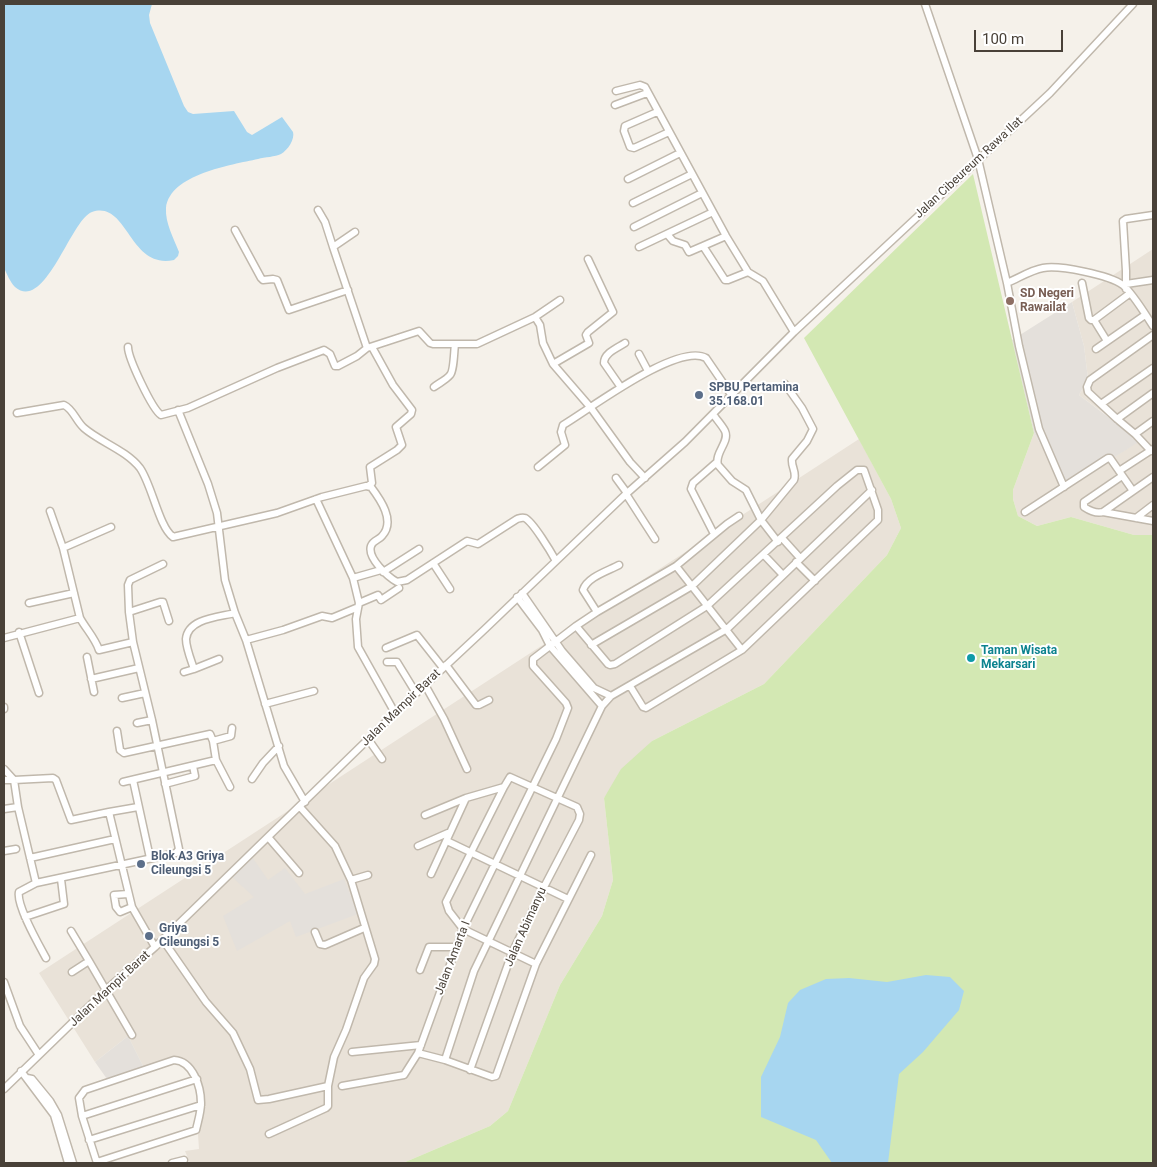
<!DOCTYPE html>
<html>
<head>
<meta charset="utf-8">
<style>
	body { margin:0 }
	#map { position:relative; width:1157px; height:1167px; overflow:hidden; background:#f5f1ea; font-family:Roboto,sans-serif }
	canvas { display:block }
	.frame { position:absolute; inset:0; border:5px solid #494138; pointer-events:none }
	.scale { position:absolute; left:974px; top:30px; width:89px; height:22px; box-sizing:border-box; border:2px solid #494138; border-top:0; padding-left:6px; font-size:15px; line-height:18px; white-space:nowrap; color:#494138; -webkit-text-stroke:4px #fff; paint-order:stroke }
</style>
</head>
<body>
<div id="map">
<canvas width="1157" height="1167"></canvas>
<div class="frame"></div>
<div class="scale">100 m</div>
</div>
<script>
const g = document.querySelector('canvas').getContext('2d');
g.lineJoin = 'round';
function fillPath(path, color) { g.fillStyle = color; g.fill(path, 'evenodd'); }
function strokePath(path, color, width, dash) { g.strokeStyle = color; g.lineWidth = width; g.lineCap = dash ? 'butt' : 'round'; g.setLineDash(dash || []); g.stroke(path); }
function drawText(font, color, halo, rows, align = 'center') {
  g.font = font + ' Roboto,sans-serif'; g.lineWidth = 4; g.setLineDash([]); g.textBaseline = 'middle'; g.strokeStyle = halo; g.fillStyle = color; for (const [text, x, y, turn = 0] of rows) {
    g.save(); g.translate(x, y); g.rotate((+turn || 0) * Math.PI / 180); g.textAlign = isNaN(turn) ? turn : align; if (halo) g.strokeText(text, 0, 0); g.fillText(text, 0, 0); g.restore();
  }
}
fillPath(new Path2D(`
	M1153 249V535H1134L1071 517 1037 526 1018 516 1013 499V490L1034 433 1067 488 1140 440 1079 395 1088 379 1084 346 1072 302Z
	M859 439 891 499 901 528 887 555 764 684 652 741 604 798 613 880 602 916 560 985 508 1111 490 1126 403 1163H190L185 1151 199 1149 198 1134 203 1104 197 1083 183 1065 169 1061 144 1068 128 1036 95 1062 39 973Z`), '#e9e2d8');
fillPath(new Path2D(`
	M1072 302 1084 346 1088 379 1079 395 1140 441 1066 488 1034 433 1012 340Z
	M252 857 268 880 285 868 305 894 344 879 358 914 296 937 290 921 237 951 223 916 254 897 232 877Z
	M128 1036 144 1068 107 1079 95 1062Z`), '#e4e0db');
fillPath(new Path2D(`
	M973 174 1034 433 1013 490V499L1018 516 1037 526 1071 517 1134 535H1153V1163H403L490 1126 508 1111 560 985 602 916 613 880 604 798 621 769 652 741 764 684 887 555 901 528 891 499 804 338Z`), '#d3e8b3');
fillPath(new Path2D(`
	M4 4H152L149 15 150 23 184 106 188 112 193 114 234 111 247 132 252 135 282 117 293 132C295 139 288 150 281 154 275 157 265 157 258 159 231 165 170 174 166 208 165 223 174 239 179 252L178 256 174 260C129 270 128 200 92 212 71 219 45 313 15 287 10 282 7 274 4 268Z
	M926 975 950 977 964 991 959 1010 923 1052 899 1074 888 1163H832L816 1140 761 1117V1077L780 1037 788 1003 800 990 826 979 849 978 887 982Z`), '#a7d6f0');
const minor = new Path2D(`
	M925 4 978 159 1007 283 1019 346 1039 429 1064 487
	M616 91 640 85 645 87 726 236 748 272 763 281 794 332
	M615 105 647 93
	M657 112 625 126 624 131 630 147 634 148 669 132
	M628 179 680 153
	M633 203 692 174
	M318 210 325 222 333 247
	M634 227 702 193
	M235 230 261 278 263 280 273 279 277 280 289 310 348 290
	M355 232 333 247 367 348
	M667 234 673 241 685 245 689 252 703 246 725 280H728L748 272
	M703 246 726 236
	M639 247 713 212
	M588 259 613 312 588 332 586 335 589 343 553 364 591 408 630 462 645 478
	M1007 283C1019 278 1031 270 1043 268 1060 265 1109 275 1123 285 1134 295 1145 314 1153 326
	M1082 283 1089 318 1091 320H1094L1107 341
	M1126 284 1153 280
	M1126 289V271L1123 221 1126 219 1153 215
	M535 317 540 325 543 343 553 364
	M1094 320 1129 294
	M128 347C128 358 152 409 161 415L188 408 277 368 324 350 330 354 335 366H338L357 356 367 348 419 331 430 343 433 344H477L535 317 560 300
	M1096 349 1145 315
	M639 354 648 371
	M620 386 604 363C604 353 617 348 625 343
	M434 387C439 383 446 380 450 375 454 371 454 351 455 344
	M1101 404 1153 368
	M178 410 208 484 217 513 225 580 235 613 246 640 284 766 305 802
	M17 413 64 405C73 409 76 421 84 428 100 442 126 450 140 468 152 485 159 527 173 537L277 513 322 497 366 486 371 487C380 499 396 521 382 536 379 540 373 540 371 546 367 558 388 577 397 582L407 580 467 541 478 544 517 519C520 518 522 517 525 518 533 522 551 552 556 561
	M713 414C716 419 722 425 725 431 730 442 714 453 718 465L732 481 746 490 761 520 778 542
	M1117 419 1153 393
	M1135 434 1153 421
	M1151 451 1135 434 1117 419 1088 392 1087 387 1090 380 1153 335
	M538 467 565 445 561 432 563 425C590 409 678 342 706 358L732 396
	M1119 471 1153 449
	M1122 476 1084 502V507C1090 511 1096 514 1103 512L1153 521
	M616 478 627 493
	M368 486 372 483 370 467 397 450 402 445 396 427 411 414 412 410 393 385 372 347
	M626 494 655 539
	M316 499 353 578 359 603 356 619 358 647 395 713
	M1025 512 1108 458H1110L1133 491
	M1103 512 1153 477
	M1136 518 1153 505
	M714 534 691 489 693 483 717 462
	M782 538 800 558
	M63 548 111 527
	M764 555 782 574
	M796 562 815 581
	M433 563 450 589
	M676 566 742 650
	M383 572 419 549
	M353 578 381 570
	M522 593 562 651 594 688 611 696
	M517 597 542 630 550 646 602 706
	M29 603 74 593
	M359 603 378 595 381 600 399 588
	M129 612 160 602H163L169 621
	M597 612 583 590C587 577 608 571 619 565
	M80 618C86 629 95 638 99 650L133 642
	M576 626 608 664 610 665 615 664 707 606 837 486 857 470H864L878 510V520L742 650 646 708 643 707 630 686
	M19 632 39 693
	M4 638 80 618 63 548 50 511
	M246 640 283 630 322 616 332 618 356 608
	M591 645 692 586 761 520 794 480C797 472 791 467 792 459L807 441 813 429 802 408 785 384
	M386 648 417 635 443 668
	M87 657 94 692
	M219 659 194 669C191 660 186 648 186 639 188 618 220 617 235 613
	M387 662H397L416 693
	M446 665 476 705H479L489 700
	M184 672 194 669
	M91 679 139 668
	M425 685 444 719 467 769
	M122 698 145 693
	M265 704 314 691
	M4 707V709
	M137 723 152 720
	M117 731 120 750 124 753 210 734 213 741 216 760 230 787
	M368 739 382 759
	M213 741 231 736 232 728
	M4 769 14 780 53 778 56 780 71 820 109 812 132 907 155 947
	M252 779 263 763 279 746
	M4 780H14L18 807 36 883 19 892C16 905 39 945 46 958
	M133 780 150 858
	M123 782 216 760
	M165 784 195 776 193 766
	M4 809 18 807
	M109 812 138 807
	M425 815 466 798 504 787
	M268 837 299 873
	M447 841 568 899
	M418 846 450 832
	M4 851 16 849
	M30 858 115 839
	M431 874 466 798
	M351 880 368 875
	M36 883 176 853 179 849 152 720 133 642 129 612 128 585 130 580 163 564
	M128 894 114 895 116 907 120 912 132 907
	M25 917 64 904 61 879
	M71 931 89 961
	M315 932 320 944 325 945 364 928
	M163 940 206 1002 233 1033 250 1069 258 1100 269 1099 328 1086
	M420 970 429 947H456
	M72 972 89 961 132 1035
	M4 982 20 1026 39 1055
	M352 1052 421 1045
	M418 1053 445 1060 492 1077 496 1076 536 964 591 855
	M445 1060 474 971 602 706 611 696 727 629 872 490
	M470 1070 512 953 544 887 579 820 580 814 577 807 510 777 504 787 446 902 449 911 463 929 536 964
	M21 1071 54 1115 68 1163
	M27 1078 32 1079 50 1101 58 1115 73 1163
	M342 1086 404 1075 418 1053 463 929 556 739 568 708 566 703 533 666V659L576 626 597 612 676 566 727 524 739 516
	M4 1089 107 989 155 947 395 713 485 629 626 494 685 442 794 332 1050 93 1133 4
	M82 1116 197 1079
	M269 1134 326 1108 328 1106V1086L334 1057 346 1030 364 978 374 964 375 959 351 880 335 846 300 807
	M89 1140 201 1105
	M97 1162 196 1130C198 1121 201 1112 201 1103 201 1087 193 1061 174 1060L85 1090 79 1098 82 1116 97 1163
	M172 1163 184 1160`);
strokePath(minor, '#c0b8ac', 9);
strokePath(minor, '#fff', 6);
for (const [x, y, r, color] of [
	[1010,301,5,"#8d6e63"],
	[699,395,5,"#5c6f8a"],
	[971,658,5,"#0f9aa8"],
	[141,864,5,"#5c6f8a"],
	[149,936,5,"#5c6f8a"]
]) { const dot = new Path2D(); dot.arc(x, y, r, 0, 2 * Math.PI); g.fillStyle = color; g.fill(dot); strokePath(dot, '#fff', 2); }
drawText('12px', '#494138', '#fff', [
	["Jalan Cibeureum Rawa Ilat",969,168,-43],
	["Jalan Mampir Barat",401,708,-44],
	["Jalan Abimanyu",526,927,-66],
	["Jalan Amarta I",453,958,-69],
	["Jalan Mampir Barat",110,989,-43]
]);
drawText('bold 12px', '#785e54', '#fff', [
	["SD Negeri",1020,294],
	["Rawailat",1020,308]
], 'left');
drawText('bold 12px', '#4e5e75', '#fff', [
	["SPBU Pertamina",709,388],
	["35.168.01",709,402],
	["Blok A3 Griya",151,857],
	["Cileungsi 5",151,871],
	["Griya",159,929],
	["Cileungsi 5",159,943]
], 'left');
drawText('bold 12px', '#0d838f', '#fff', [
	["Taman Wisata",981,651],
	["Mekarsari",981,665]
], 'left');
</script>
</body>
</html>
